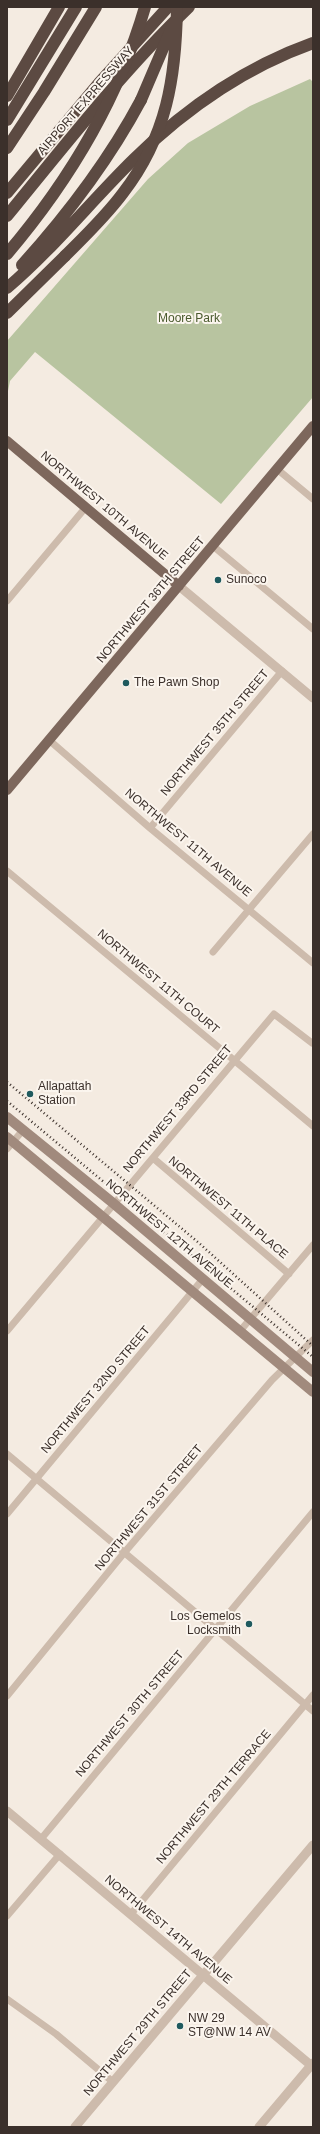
<!DOCTYPE html>
<html>
<head>
<meta charset="utf-8">
<style>
	body { margin:0 }
	#map { position:relative; width:320px; height:2134px; overflow:hidden; background:#f4ebe1; font-family:Helvetica,sans-serif }
	canvas { display:block }
	.frame { position:absolute; inset:0; border:8px solid #3b302b; pointer-events:none }
</style>
</head>
<body>
<div id="map">
<canvas width="320" height="2134"></canvas>
<div class="frame"></div>
</div>
<script>
const g = document.querySelector('canvas').getContext('2d');
g.lineJoin = 'round';
function fillPath(path, color) { g.fillStyle = color; g.fill(path, 'evenodd'); }
function strokePath(path, color, width, dash) { g.strokeStyle = color; g.lineWidth = width; g.lineCap = dash ? 'butt' : 'round'; g.setLineDash(dash || []); g.stroke(path); }
function drawText(font, color, halo, rows, align = 'center') {
  g.font = font + ' Helvetica,sans-serif'; g.lineWidth = 4; g.setLineDash([]); g.textBaseline = 'middle'; g.strokeStyle = halo; g.fillStyle = color; for (const [text, x, y, turn = 0] of rows) {
    g.save(); g.translate(x, y); g.rotate((+turn || 0) * Math.PI / 180); g.textAlign = isNaN(turn) ? turn : align; if (halo) g.strokeText(text, 0, 0); g.fillText(text, 0, 0); g.restore();
  }
}
fillPath(new Path2D(`
	M310 79 313 82V397L221 504 35 352 10 381 7 396V341L148 179 188 143 250 106Z`), '#b8c4a0');
strokePath(new Path2D(`
	M277 469 313 499
	M213 546 313 629
	M7 601 86 507
	M49 740 150 828 313 963
	M150 828 282 671
	M7 871 313 1126
	M213 952 313 834
	M7 1149 23 1130
	M153 1158 289 1274
	M7 1331 274 1014 312 1043 313 1042
	M240 1331 313 1245
	M7 1454 313 1711
	M7 1514 202 1280
	M7 1696 124 1553 272 1380 313 1340
	M41 1839 313 1512
	M131 1914 313 1695
	M7 1916 60 1854
	M7 1999 56 2034 113 2082`), '#cdbbac', 7);
strokePath(new Path2D(`
	M179 586 313 698
	M7 1811 313 2067
	M75 2127 313 1845
	M259 2127 313 2063`), '#cdbbac', 9);
strokePath(new Path2D(`
	M7 1117 113 1203 313 1372
	M7 1137 313 1392`), '#a18a7d', 10);
strokePath(new Path2D(`
	M7 441 179 586
	M7 790 313 426`), '#7d675c', 10);
strokePath(new Path2D(`
	M7 96 59 7
	M7 120 76 7
	M7 148 44 92 96 7
	M7 193 99 83 168 7
	M7 216C65 145 123 71 189 7
	M22 265C68 214 109 160 141 100
	M7 288C53 249 91 201 134 159 185 109 246 67 313 43
	M7 313 65 256`), '#5c4a42', 12);
strokePath(new Path2D(`
	M7 1082 199 1243 313 1346
	M7 1101 313 1357`), '#3b302b', 2.5, [1, 3]);
strokePath(new Path2D(`
	M141 100 173 25
	M7 254C69 181 118 100 145 7
	M65 256C85 236 106 216 123 193 167 136 176 77 177 7`), '#5c4a42', 12);
for (const [x, y, r, color] of [
	[218,580,4,"#1f5a5e"],
	[126,683,4,"#1f5a5e"],
	[30,1094,4,"#1f5a5e"],
	[249,1624,4,"#1f5a5e"],
	[180,2026,4,"#1f5a5e"]
]) { const dot = new Path2D(); dot.arc(x, y, r, 0, 2 * Math.PI); g.fillStyle = color; g.fill(dot); strokePath(dot, '#fbf5ee', 1.5); }
drawText('12px', '#3b302b', '#fbf5ee', [
	["AIRPORT EXPRESSWAY",86,101,-49],
	["NORTHWEST 10TH AVENUE",104,506,40],
	["NORTHWEST 36TH STREET",151,600,-50],
	["NORTHWEST 35TH STREET",215,733,-50],
	["NORTHWEST 11TH AVENUE",188,843,40],
	["NORTHWEST 11TH COURT",158,982,40],
	["NORTHWEST 33RD STREET",178,1109,-50],
	["NORTHWEST 11TH PLACE",228,1208,40],
	["NORTHWEST 12TH AVENUE",169,1234,40],
	["NORTHWEST 32ND STREET",96,1390,-50],
	["NORTHWEST 31ST STREET",149,1508,-50],
	["NORTHWEST 30TH STREET",130,1714,-50],
	["NORTHWEST 29TH TERRACE",214,1797,-50],
	["NORTHWEST 14TH AVENUE",168,1930,40],
	["NORTHWEST 29TH STREET",138,2033,-50]
]);
drawText('12px', '#4a5a2e', '#fbf5ee', [
	["Moore Park",189,319]
]);
drawText('12px', '#3b302b', '#fbf5ee', [
	["Sunoco",226,580],
	["The Pawn Shop",134,683],
	["Allapattah",38,1087],
	["Station",38,1101],
	["Los Gemelos",241,1617,"right"],
	["Locksmith",241,1631,"right"],
	["NW 29",188,2019],
	["ST@NW 14 AV",188,2033]
], 'left');
</script>
</body>
</html>
